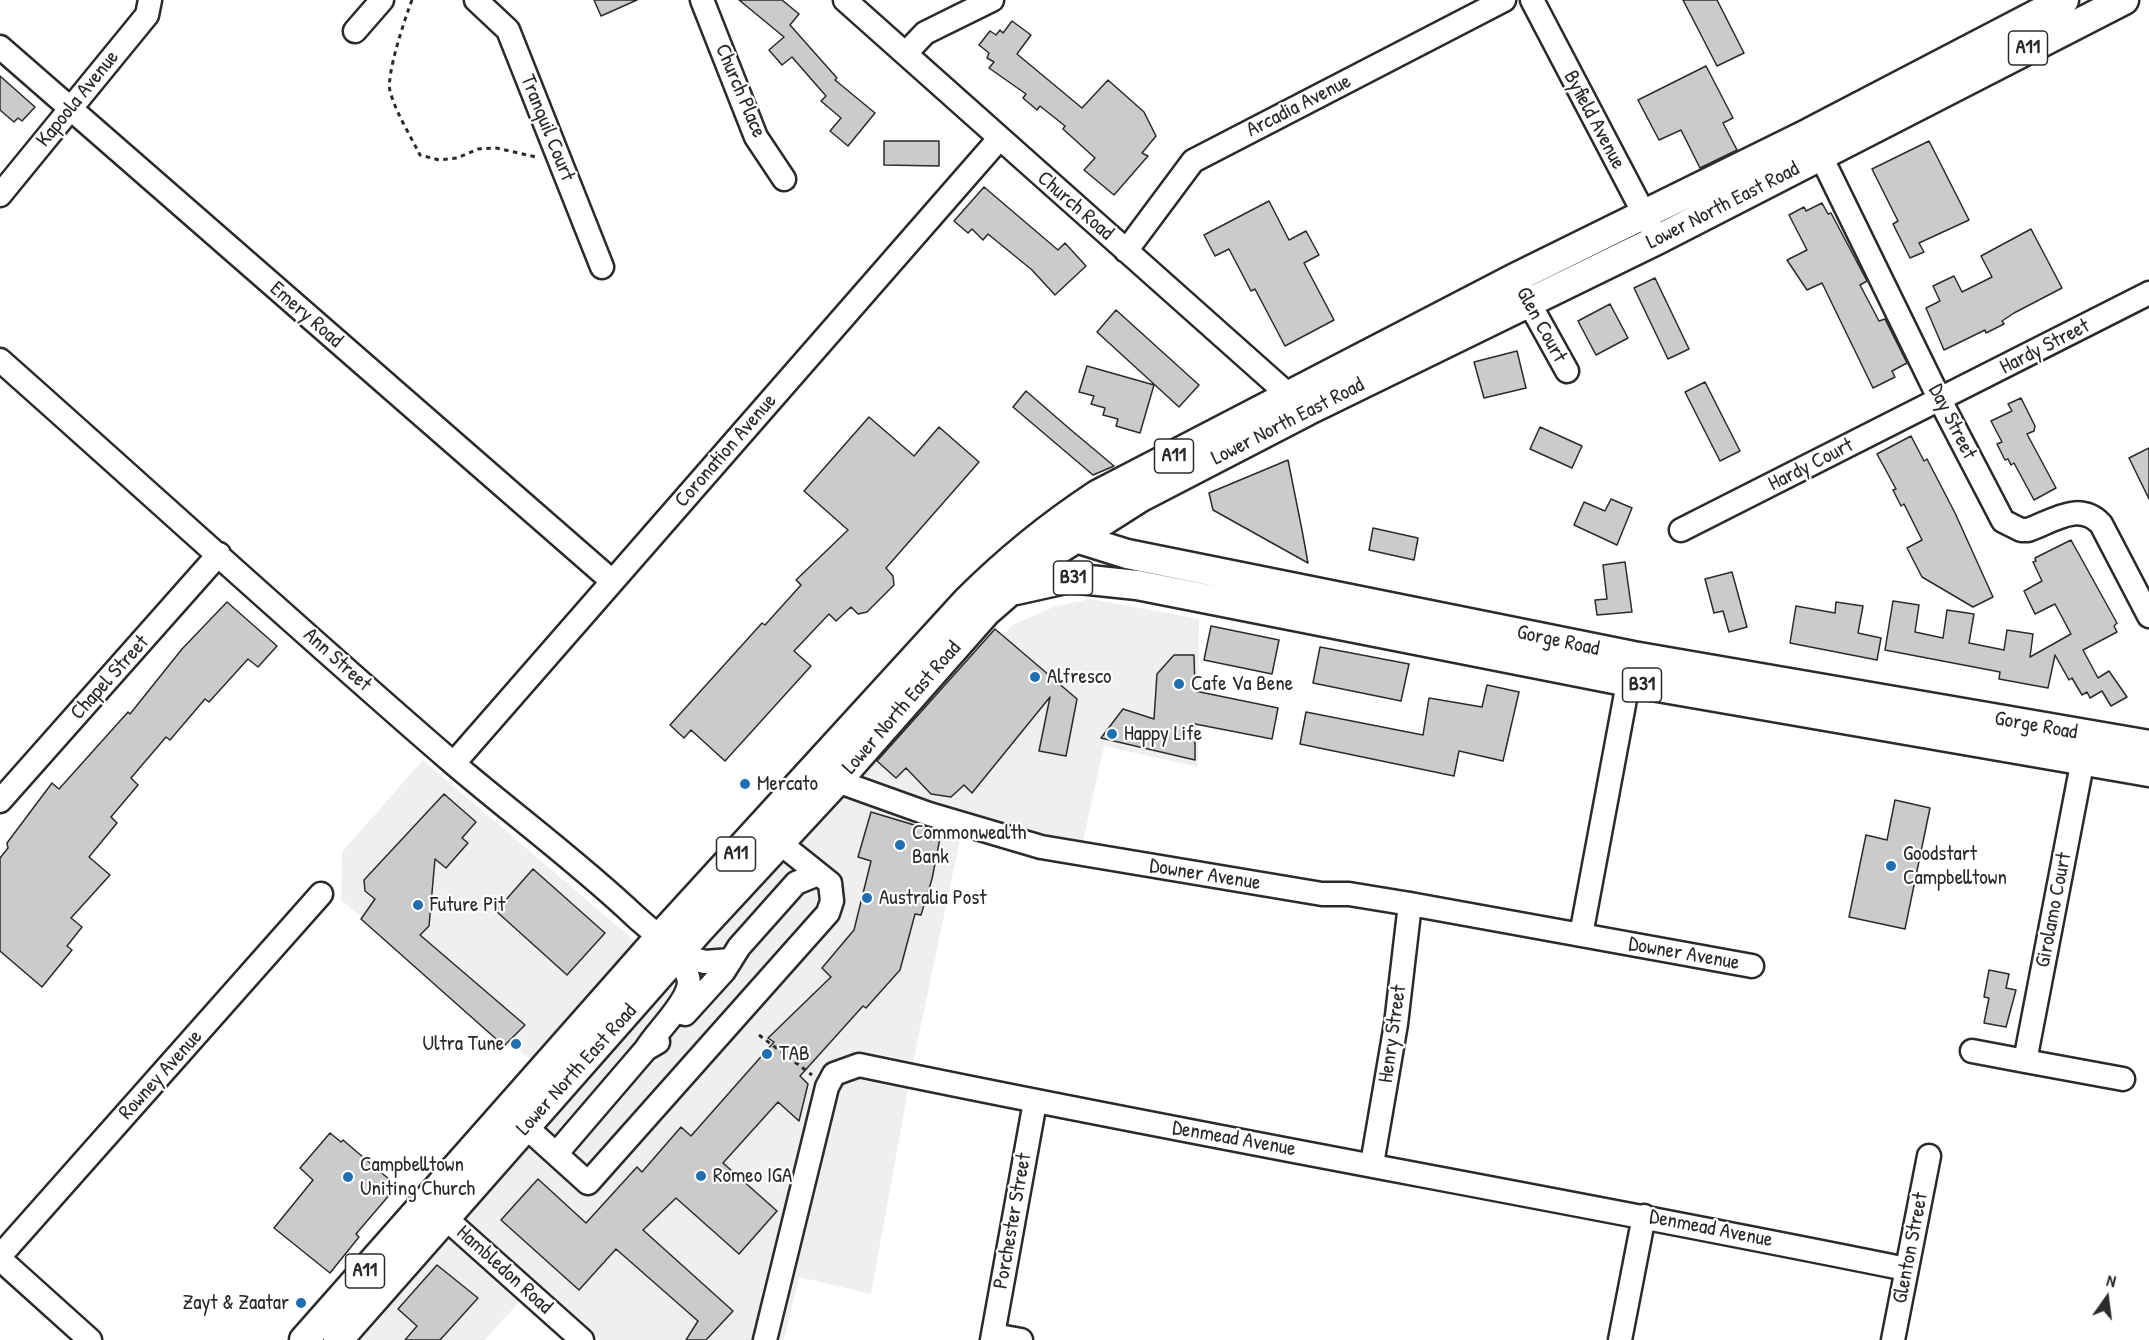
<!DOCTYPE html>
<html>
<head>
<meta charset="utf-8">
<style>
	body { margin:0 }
	#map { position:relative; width:2149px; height:1340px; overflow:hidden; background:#fff; font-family:"Patrick Hand",sans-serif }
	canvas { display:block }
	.north { position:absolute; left:2077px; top:1268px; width:60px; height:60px; -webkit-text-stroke:4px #fff; paint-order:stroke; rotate:14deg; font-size:16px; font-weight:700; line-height:24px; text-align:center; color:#2b2b2b }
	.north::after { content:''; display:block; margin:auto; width:21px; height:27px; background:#2b2b2b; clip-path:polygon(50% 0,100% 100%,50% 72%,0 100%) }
</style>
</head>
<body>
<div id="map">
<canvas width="2149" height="1340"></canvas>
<div class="north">N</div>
</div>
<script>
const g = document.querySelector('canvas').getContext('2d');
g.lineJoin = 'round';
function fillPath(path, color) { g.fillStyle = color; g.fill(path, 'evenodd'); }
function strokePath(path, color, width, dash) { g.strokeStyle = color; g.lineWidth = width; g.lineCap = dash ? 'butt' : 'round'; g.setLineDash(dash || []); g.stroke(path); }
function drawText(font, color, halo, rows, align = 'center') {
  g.font = font + ' "Patrick Hand",sans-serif'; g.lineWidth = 4.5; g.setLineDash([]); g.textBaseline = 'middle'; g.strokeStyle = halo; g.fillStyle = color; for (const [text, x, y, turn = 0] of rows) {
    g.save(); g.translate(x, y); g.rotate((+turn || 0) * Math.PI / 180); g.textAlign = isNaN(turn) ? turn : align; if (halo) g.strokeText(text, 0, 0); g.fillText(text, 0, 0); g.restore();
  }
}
fillPath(new Path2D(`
	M1091 599 1199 619 1198 767 1104 746 1082 846 965 816 914 1058 871 1294 799 1277 784 1340H600L536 1283 485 1340H358L859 776 1013 625 1056 606Z
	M423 760 637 943 533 1062 341 900 342 852Z`), '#efefef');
const building = new Path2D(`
	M594 0H637L601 16Z
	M739 0H782L799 14 790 25 837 78 835 80 875 113 848 146 830 131 841 118 821 101 826 96 792 57 782 65 769 50 784 37Z
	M1683 0H1717L1744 53 1717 66Z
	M1012 21 1031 35 1017 54 1082 108 1108 80 1144 112 1156 136 1142 153 1148 156 1114 195 1084 170 1095 158 1063 129 1065 126 1040 106 1037 110 1023 98 1026 94 989 68 994 62 987 58 989 53 979 45 990 31 996 35 1000 30 1003 33Z
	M1706 66 1733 118 1723 123 1737 150 1700 168 1681 130 1659 140 1638 100Z
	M0 76 35 107 22 121 18 118 14 122 0 110Z
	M884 141H939V166L884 165Z
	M1929 141 1969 220 1919 243 1924 252 1910 258 1893 224 1898 221 1872 169Z
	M984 187 1058 250 1065 243 1086 266 1055 295 1032 270 988 234 983 240 972 229 968 233 954 221Z
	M1269 201 1289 240 1306 231 1319 255 1304 263 1334 320 1285 346 1255 289 1251 291 1229 249 1215 256 1204 235Z
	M1822 203 1828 214 1831 213 1867 281 1860 285 1879 321 1885 319 1907 363 1892 371 1895 377 1873 388 1822 283 1807 290 1787 260 1807 250 1789 215 1804 207 1806 211Z
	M2031 229 2062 288 2014 313 2002 321 2004 324 1986 333 1985 330 1944 350 1926 308 1940 301 1933 286 1954 276 1962 292 1992 277 1981 256Z
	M1655 278 1689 349 1668 359 1634 288Z
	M1610 304 1628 338 1596 355 1578 321Z
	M1116 310 1199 385 1179 407 1097 332Z
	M1517 351 1526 388 1484 398 1474 362Z
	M1087 366 1154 385 1140 433 1116 426 1118 419 1103 415 1105 408 1091 404 1094 396 1079 392Z
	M1705 382 1740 451 1720 461 1685 392Z
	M1026 391 1071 430 1114 466 1093 475 1013 407Z
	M2021 398 2035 426 2034 431 2027 434 2056 488 2034 500 2014 463 2011 465 2008 459 2005 460 1997 444 2002 442 1991 421 2012 411 2008 404Z
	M869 417 914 456 939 427 979 462 886 568 893 576 894 585 867 612 858 614 851 607 836 621 829 614 794 651 811 666 725 761 691 730 684 738 670 725 762 623 765 625 801 585 796 580 848 530 804 491Z
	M1540 427 1582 446 1572 468 1530 449Z
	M1911 436 1924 461 1927 459 1955 513 1993 597 1973 607 1922 577 1907 548 1922 540 1904 504 1901 506 1893 490 1896 489 1877 454Z
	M2149 448V499L2129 458Z
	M1288 460 1302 530 1308 563 1213 510 1209 493Z
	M1611 499 1632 508 1617 545 1574 525 1584 502 1605 511Z
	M1373 528 1418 538 1414 560 1369 550Z
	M2071 540 2117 623 2114 626 2117 632 2083 650 2098 678 2109 671 2127 697 2111 706 2102 691 2090 698 2087 692 2082 695 2072 678 2069 680 2055 655 2048 688 1999 679 2000 672 1885 650 1893 601 1919 605 1915 632 1943 638 1947 610 1974 614 1969 643 2004 650 2007 630 2033 634 2030 657 2071 634 2055 604 2035 614 2024 591 2042 581 2033 562 2036 561 2035 558Z
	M1625 562 1632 612 1597 615 1595 600 1607 599 1603 565Z
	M1732 572 1747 627 1729 632 1723 611 1714 613 1705 579Z
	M227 602 277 646 258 667 248 659 209 702 205 699 170 740 166 737 131 778 138 785 111 817 117 823 89 857 110 875 71 918 82 927 67 946 72 950 42 987 0 951V858L8 848 7 843 52 783 59 789 128 712 130 714 182 649Z
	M1836 602 1863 606 1858 633 1881 638 1877 660 1790 643 1796 606 1835 613Z
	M1211 626 1279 640 1272 674 1204 660Z
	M995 629 1077 699 1066 756 1039 751 1050 697 972 793 964 785 951 797 931 794 906 768 896 778 877 761Z
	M1320 647 1409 664 1401 701 1313 683Z
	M1174 655H1194L1195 691 1278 708 1272 739 1195 724V760L1101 738 1123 709 1154 719 1157 674Z
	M1487 685 1519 692 1503 761 1459 751 1454 776 1300 744 1306 712 1423 735 1429 698 1482 707Z
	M444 794 476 822 462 838 468 843 446 868 435 859 429 926 420 935 525 1025 504 1046 361 919 375 899 365 891 364 880Z
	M1895 800 1930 808 1905 929 1849 917 1866 835 1887 840Z
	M871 812 941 833 932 879 921 915 915 914 900 970 866 1008 863 1006 800 1076 808 1084 799 1121 778 1102 723 1163 777 1211 739 1254 676 1198 643 1230 733 1311 706 1340H686L698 1321 616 1249 579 1290 501 1220 538 1179 586 1223 637 1167 642 1172 681 1127 691 1136 774 1042 768 1038 831 977 822 968 854 930 871 861 858 857Z
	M533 869 605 933 567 975 496 911Z
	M1989 970 2009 974 2006 988 2016 990 2006 1027 1984 1023 1989 998 1984 997Z
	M330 1133 341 1142 343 1140 397 1186 356 1234 359 1237 330 1273 274 1228 313 1180 300 1168Z
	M437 1265 478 1298 440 1340H405L417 1326 398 1309Z`);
fillPath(building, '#cbcbcb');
strokePath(building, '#2b2b2b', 1.5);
const minor = new Path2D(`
	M476 0 508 30 602 267
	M702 0 756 137 784 179
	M845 0 1301 406
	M1532 0 1651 227
	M355 31 382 0
	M0 47 612 581
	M906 53 925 33 992 0
	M1814 142 1940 400 2003 521 2021 530H2028C2053 521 2079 501 2101 524L2149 616
	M0 195 147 15 150 0
	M1126 251 1193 161 1504 0
	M1522 290 1567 371
	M0 360C151 494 300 631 453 763 514 815 578 862 636 917 656 935 680 951 688 977 695 997 656 1031 646 1049
	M1681 530 2149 293
	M2083 759 2025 1061 2123 1079
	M454 763 999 139
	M837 781 929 814 1041 847 1322 894H1349L1410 904 1752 966
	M0 801 219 554
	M1581 935 1631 667
	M678 955 705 962 731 960
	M685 1014 724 971 739 947 796 883 818 874
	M1972 1051 2025 1061
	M526 1127 588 1183 828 913 832 901 830 883 780 843
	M556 1154 646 1049 658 1042
	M1372 1164 1396 1024 1410 904
	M433 1207 582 1340
	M0 1256 321 894
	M0 1259 90 1340
	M993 1335 1021 1340
	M765 1340 827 1087 834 1074 859 1065C1207 1138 1557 1198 1906 1269
	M992 1340 1035 1102
	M1620 1340 1644 1216
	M1893 1340 1929 1156`);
const major = new Path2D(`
	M1076 538 1127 554 1633 656 2149 745
	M1016 590 1070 578 1137 585 1629 682 2149 772
	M304 1340 659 938 967 601C1007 561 1050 526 1097 495L1515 278 1809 133 2064 0
	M338 1340 699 930 837 781 986 612 1056 551 1141 497 1307 411 1657 240 2124 0`);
strokePath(minor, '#2b2b2b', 27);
strokePath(major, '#2b2b2b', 33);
strokePath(new Path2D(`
	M412 0C405 18 386 75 390 91 396 113 410 135 420 155L439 160 457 158 478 149 496 148 536 157
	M759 1035 812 1075`), '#2b2b2b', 3, [4.5, 4.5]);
strokePath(minor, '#fff', 22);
strokePath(major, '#fff', 28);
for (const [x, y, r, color] of [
	[1035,677,6,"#1f6fb2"],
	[1179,684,6,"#1f6fb2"],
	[1112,734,6,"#1f6fb2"],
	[745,784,6,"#1f6fb2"],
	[900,845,6,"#1f6fb2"],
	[1891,866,6,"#1f6fb2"],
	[867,898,6,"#1f6fb2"],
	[418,905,6,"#1f6fb2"],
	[516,1044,6,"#1f6fb2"],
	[767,1054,6,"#1f6fb2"],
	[701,1176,6,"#1f6fb2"],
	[348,1177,6,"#1f6fb2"],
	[301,1303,6,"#1f6fb2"]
]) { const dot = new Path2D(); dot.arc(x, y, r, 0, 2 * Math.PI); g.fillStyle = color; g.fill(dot); strokePath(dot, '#fff', 2); }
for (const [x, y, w] of [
	[2028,48,39],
	[1174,456,39],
	[1073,578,39],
	[1642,685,39],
	[736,854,39],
	[365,1271,39]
]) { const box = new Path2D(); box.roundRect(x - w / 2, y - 17, w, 34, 4.5); g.fillStyle = '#fff'; g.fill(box); strokePath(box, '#2b2b2b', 1.5); }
drawText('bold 20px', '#2b2b2b', null, [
	["A11",2028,48],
	["A11",1174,456],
	["B31",1073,578],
	["B31",1642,685],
	["A11",736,854],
	["A11",365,1271]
]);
drawText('21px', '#2b2b2b', '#fff', [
	["Church Place",740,91,67],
	["Kapoola Avenue",78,99,-51],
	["Arcadia Avenue",1299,106,-27],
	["Byfield Avenue",1594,120,62],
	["Tranquil Court",547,128,68],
	["Church Road",1075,206,41],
	["Lower North East Road",1723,206,-27],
	["Emery Road",306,315,41],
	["Glen Court",1541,325,61],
	["Hardy Street",2045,347,-27],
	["Lower North East Road",1288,422,-27],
	["Day Street",1952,422,63],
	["Coronation Avenue",726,451,-49],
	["Hardy Court",1811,465,-27],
	["Gorge Road",1558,641,12],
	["Ann Street",337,660,42],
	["Chapel Street",110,678,-48],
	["Lower North East Road",902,708,-49],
	["Gorge Road",2036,726,10],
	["Downer Avenue",1205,875,9],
	["Girolamo Court",2054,910,-79],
	["Downer Avenue",1684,954,10],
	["Henry Street",1393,1034,-82],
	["Lower North East Road",577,1070,-48],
	["Rowney Avenue",161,1075,-48],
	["Denmead Avenue",1234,1139,10],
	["Porchester Street",1013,1221,-80],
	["Denmead Avenue",1711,1229,11],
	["Glenton Street",1911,1248,-79],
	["Hambledon Road",504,1270,42]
]);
drawText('21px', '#2b2b2b', '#fff', [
	["Alfresco",1047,677],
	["Cafe Va Bene",1191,684],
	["Happy Life",1124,734],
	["Mercato",757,784],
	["Commonwealth",912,833],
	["Bank",912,857],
	["Goodstart",1903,854],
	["Campbelltown",1903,878],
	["Australia Post",879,898],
	["Future Pit",430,905],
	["Ultra Tune",504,1044,"right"],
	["TAB",779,1054],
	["Campbelltown",360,1165],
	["Uniting Church",360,1189],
	["Romeo IGA",713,1176],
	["Zayt & Zaatar",289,1303,"right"]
], 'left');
</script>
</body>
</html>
